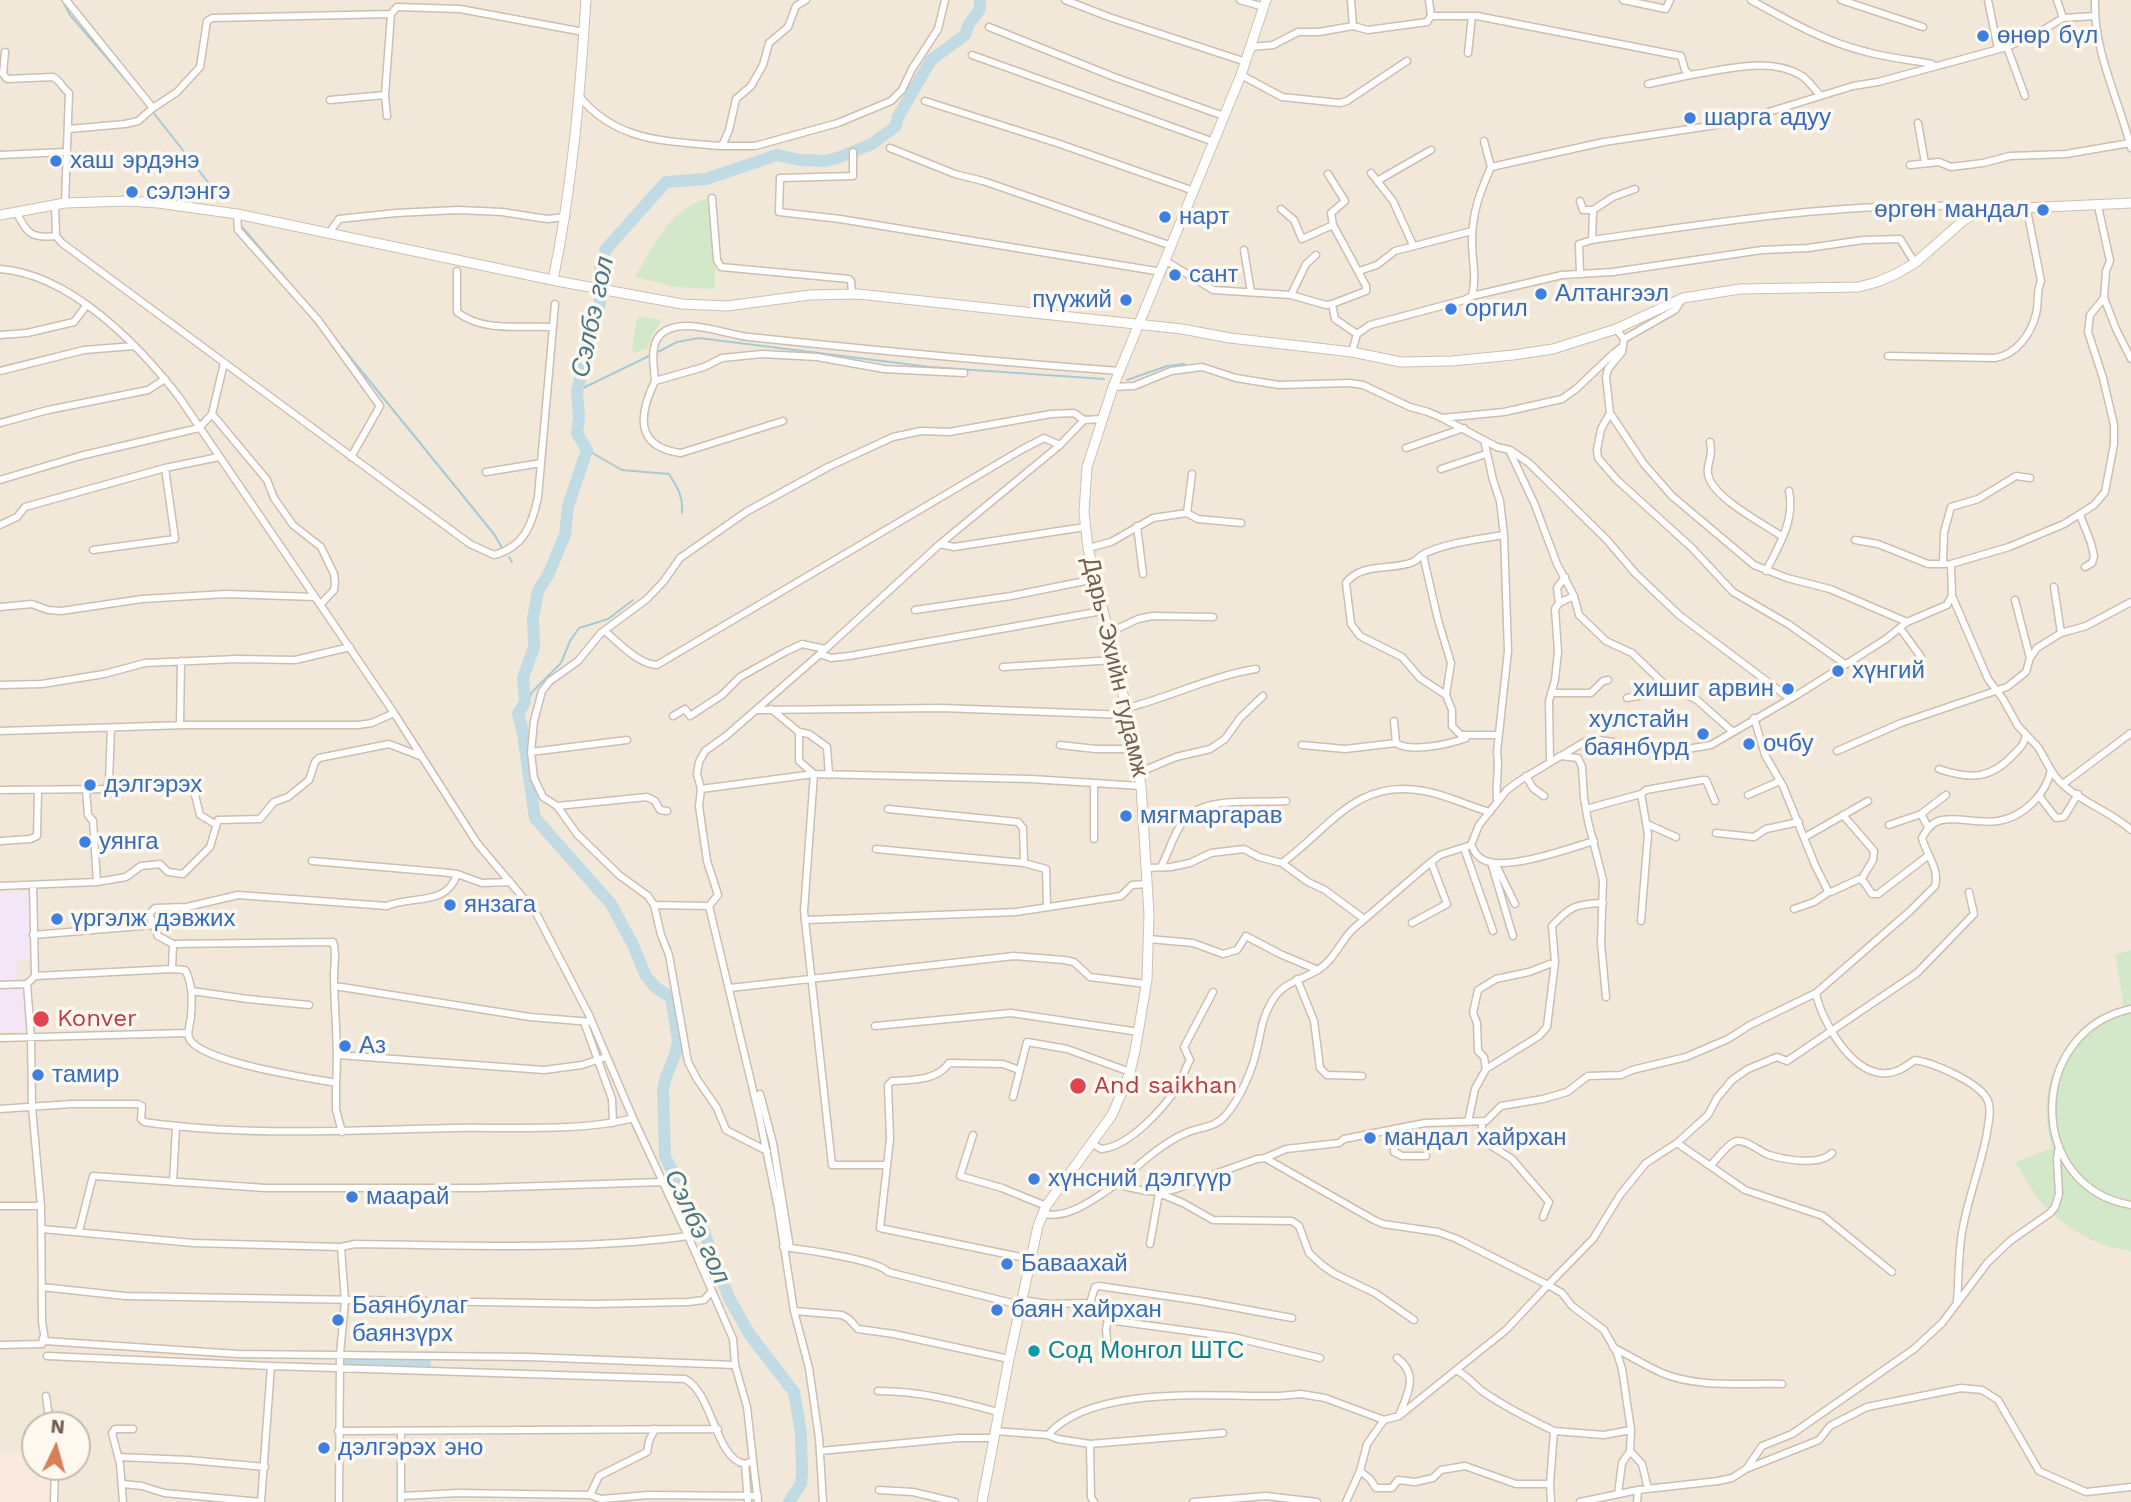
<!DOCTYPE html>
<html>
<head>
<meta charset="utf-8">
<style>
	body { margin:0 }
	#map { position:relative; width:2131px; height:1502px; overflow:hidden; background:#fbf5ea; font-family:"Work Sans",sans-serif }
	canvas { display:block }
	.north { position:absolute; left:21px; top:1411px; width:70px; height:70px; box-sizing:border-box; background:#fef9f0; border:2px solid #c6bbb0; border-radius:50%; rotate:5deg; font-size:19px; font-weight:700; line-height:28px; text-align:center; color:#735f4f }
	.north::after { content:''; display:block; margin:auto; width:24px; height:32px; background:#d9805b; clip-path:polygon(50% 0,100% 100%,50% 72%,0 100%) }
</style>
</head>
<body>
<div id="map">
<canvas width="2131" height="1502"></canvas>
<div class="north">N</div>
</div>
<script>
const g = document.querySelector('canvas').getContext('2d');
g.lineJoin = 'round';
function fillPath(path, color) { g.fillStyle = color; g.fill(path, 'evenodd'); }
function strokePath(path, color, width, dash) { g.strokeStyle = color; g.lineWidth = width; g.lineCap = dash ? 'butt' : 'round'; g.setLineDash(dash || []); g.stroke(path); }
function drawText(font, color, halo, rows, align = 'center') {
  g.font = font + ' "Work Sans",sans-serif'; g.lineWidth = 7; g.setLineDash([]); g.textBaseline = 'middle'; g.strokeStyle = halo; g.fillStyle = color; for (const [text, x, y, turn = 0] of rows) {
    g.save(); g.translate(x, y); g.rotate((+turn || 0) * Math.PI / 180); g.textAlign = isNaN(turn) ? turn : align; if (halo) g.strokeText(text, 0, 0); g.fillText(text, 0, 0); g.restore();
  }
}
fillPath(new Path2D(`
	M0 0H2131V1502H0ZM35 1425H77V1467H35Z`), '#f2e8d9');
fillPath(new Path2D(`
	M35 1450V1467H53L54 1502H0V1452Z`), '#fae9df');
fillPath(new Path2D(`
	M29 891 31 959 17 960 18 980H0V892Z
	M23 989 27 1032H0V990Z`), '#f2e6f7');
fillPath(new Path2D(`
	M706 199C720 216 715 266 715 289L677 287 635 277C653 247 669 209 706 199Z
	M639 317 661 320C658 332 651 329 648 348L635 353 632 351 636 323Z
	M2131 950V1251C2097 1247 2064 1228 2042 1203 2031 1191 2024 1175 2015 1162L2052 1148C2048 1132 2045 1115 2047 1098 2049 1072 2073 1028 2098 1016 2106 1012 2116 1010 2124 1007L2115 954Z`), '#d3e8c9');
strokePath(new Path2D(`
	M62 0 70 15 138 94
	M152 111 219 196
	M243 228 310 307
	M342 347 494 534 502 548
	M656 353 677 342 699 338 930 367 1104 379
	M1127 380 1167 366 1184 364
	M577 391 651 355
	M587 450 622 470 669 474C678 488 683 496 682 513
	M509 557 512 562
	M522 728 523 711 532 692 561 663 570 641 579 628 608 619 633 600`), '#a7cad4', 2);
strokePath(new Path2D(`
	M346 1361 425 1363
	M789 1502 801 1484 802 1474 801 1433 794 1392 750 1335 729 1298 704 1232 665 1157 663 1090 666 1077 675 1055 678 1041 671 997 656 988 646 976 633 945 611 904 535 818 522 728 518 714 525 702 523 678 534 647 533 619 538 591 548 575 565 535 568 506 587 450 577 433 579 418 577 391 600 303V269L606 249 666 182 706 179 777 155 800 160 825 161 837 158 872 144 896 126 898 117 931 60 965 35 969 24 980 9V0`), '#c0dbe3', 12);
const street = new Path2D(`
	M66 0 153 108
	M1065 0 1109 17 1246 62
	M1240 0 1264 7
	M1351 0 1353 26
	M1429 0 1431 16
	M1623 0 1666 9 1670 0
	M1751 0C1789 21 1825 42 1867 52 1889 58 1911 60 1932 64
	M1841 0 1923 27
	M1988 0 1998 49
	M2057 0 2063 18
	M2095 0C2093 50 2119 100 2131 148
	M989 27 1114 77 1224 116
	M1251 47 1273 45 1298 32H1319L1353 26 1368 30 1427 22 1431 16H1477L1681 56 1685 70 1690 75C1725 70 1770 56 1802 76 1809 81 1815 90 1821 96
	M2007 47 2025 96
	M5 52 3 74 7 79 53 77C61 81 62 88 69 93L65 203
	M1468 53 1472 16
	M972 55 1214 142
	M1241 75 1282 97 1340 103 1347 101 1407 61
	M1648 84 1690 75
	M579 96C617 143 668 141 722 146L729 130 736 99 751 86 763 65 769 43 788 27 796 6 806 0
	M330 100 385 95
	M925 101 1057 143 1194 191
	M387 116 385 95 391 14 397 7 460 9 584 32
	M1918 123 1925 163
	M69 129 125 124 138 121 153 108 177 92 200 67 207 21 212 18 391 14
	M1484 141 1491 167
	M722 146H755L838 123 891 101 902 90 912 69 938 29 945 0
	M890 148 955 174 983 181 1172 246
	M853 152V176L780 178 779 212 840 219 1162 272
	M0 155 66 152
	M1910 165 1939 162 1951 167 1983 163 2010 156 2066 154 2130 143
	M1371 173 1393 201 1413 245
	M1328 174 1345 201 1331 213 1333 225 1366 286V291L1332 304 1335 319 1357 334
	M1377 181 1431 150
	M712 198 717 260 721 267 849 279 851 281 852 294
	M1580 201 1583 210H1593
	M55 204 56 236 62 243 470 544 494 555C524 547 532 525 538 497L555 304
	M1281 209 1294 220 1302 239 1333 225
	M16 211C26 233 31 239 56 236
	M237 214 238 230 318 320 380 406 351 457
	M329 233 339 219 396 213 458 210 502 212 547 219 566 217
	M1592 240 1593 210 1613 197 1635 189
	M1244 250 1251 292
	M1166 261 1213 290 1291 295 1326 305 1332 304
	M0 269C70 274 138 344 179 397L394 713 477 843 536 913 589 1015 633 1118
	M457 271V312C484 333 521 325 552 327
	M1359 271 1377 265 1395 251 1472 231
	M1580 274 1579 244 1592 240C1711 223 1829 204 1950 206L1964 220
	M1291 295 1306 264 1316 255
	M1472 296 1562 275 1613 272 1762 250 1808 248 1863 240 1900 239 1915 263
	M2104 298 2116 329 2131 359
	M0 335 27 333 74 322 86 306
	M1624 339 1675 310 1683 298
	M1623 346 1622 352 1608 369 1606 377 1610 413 1601 429 1597 450 1598 458 1617 480 1692 548 1733 592 1788 624 1845 664
	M1352 352 1357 334 1370 325 1464 300 1472 296C1477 277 1472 260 1472 241 1472 213 1480 192 1491 167L1604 142 1736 122 1853 86 1878 82 2007 47 2038 33 2063 18 2095 16
	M1888 356 1995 358C2016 355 2031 334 2036 314 2039 303 2036 292 2041 281L2027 210
	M0 371 84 350 134 346
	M655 381C654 365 648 341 665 331 689 318 723 334 749 337 872 350 996 362 1120 371
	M1113 387 1134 386 1171 371 1202 367 1236 378 1279 385 1349 383 1363 385 1410 407 1428 412 1442 418 1504 412 1562 399 1576 389 1614 353 1623 346 1624 339 1616 329
	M1610 413 1644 464 1672 496 1754 565 1787 578 1830 589 1907 622
	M212 414 267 480 274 498 293 525 321 547 334 574 335 583 334 590 321 604
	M1444 419 1497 447 1510 450 1529 463 1607 540 1635 573 1679 615 1789 698
	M783 421 681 453C634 447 639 414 655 381L704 367 722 358 762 354 817 357 884 369 964 373
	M0 423 48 410 148 390 165 379
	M1484 440 1493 480 1500 501 1504 535 1508 651 1497 752C1500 768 1495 783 1497 800
	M1710 442C1714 457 1706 463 1708 474 1711 497 1764 524 1783 537
	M1406 448 1464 428
	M1510 452 1535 505 1557 564 1574 596 1579 615 1606 641 1632 653 1662 682 1697 700 1733 732
	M1441 469 1486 454
	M486 472 541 463
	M0 480 80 456 199 428 212 414 224 363
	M1187 513 1198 519 1241 523
	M2080 515 2091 543 2094 556 2092 563 2085 567
	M0 525 17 517 25 507 165 468 219 457
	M1137 526 1143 574
	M1855 540 1878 544 1928 564H1946
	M940 544 954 547 1085 527
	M1088 548 1111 542 1153 518 1187 513 1192 474
	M93 550 175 539 165 468
	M1423 555 1438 620 1451 663 1446 695 1452 710V726L1461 735H1499
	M1943 564 1944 532 1951 507 1978 499 2016 476 2030 478
	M1766 571C1779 545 1795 521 1789 491
	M2054 587 2061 633
	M2015 600 2030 658
	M1559 603 1557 588 1565 577
	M0 607 32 604 48 610 61 611 142 599 226 594 315 597
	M915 610 1011 596 1095 579
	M1900 628 1921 657
	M605 631C619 643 638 664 657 665L1021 450 1044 438 1060 445
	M1108 633 1138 619 1152 616 1213 617
	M820 654 831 658 849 656 1102 611
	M1003 667 1114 660
	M0 685 42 684 104 674 145 663 237 659 295 660 350 647
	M1551 693H1591L1603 681 1608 680
	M1446 695 1420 678 1402 657 1360 636 1351 624 1346 583C1361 562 1392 571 1413 562 1419 559 1417 558 1422 555 1443 543 1480 539 1504 535
	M1627 698 1675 689
	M1127 708C1171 697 1211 676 1256 669
	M771 709 799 732V761L814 774 804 911 832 1165H886
	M757 710 942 708 1128 715
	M673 716 685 709 690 716 722 695 740 677 785 652 802 644 825 649
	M1754 718 1765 755 1783 786 1815 865 1828 891 1831 892 1859 879 1864 882 1872 894H1878L1929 855
	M1394 721 1396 743
	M180 725 181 661
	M0 731 185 725H358L372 723 394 713
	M799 732 809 734 827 747 829 775
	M627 740 531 752 534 721 542 691 550 681 578 661 601 633 647 599 664 581 680 558 746 512 828 467 893 437 921 431 949 432 1051 414 1074 413 1084 420 1102 419
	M1060 745 1096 749H1136
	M1302 745 1345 749 1396 743C1410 753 1450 744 1466 738
	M1837 751 1901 723 2007 687 2026 672 2030 658 2037 648 2061 633 2086 626 2131 602
	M531 752 534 778 543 797 557 806 577 834 619 875 648 896 654 905
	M1560 756 1578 758 1582 767 1584 798 1588 821 1603 880 1601 943 1606 997
	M1550 761 1549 701 1555 680 1558 652 1555 609 1559 603 1574 596
	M1939 769C1971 780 1992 779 2015 753 2021 747 2025 743 2026 734
	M2051 770C2067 798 2107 808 2131 830
	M1140 772 1176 757 1210 749 1225 739 1240 718 1263 696
	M1526 776 1533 788 1544 796
	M2063 784 2131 733
	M193 787 200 815 215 824
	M701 789 814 774 1031 779 1141 786
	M0 790 106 789 109 781 111 728
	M1641 794 1646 790 1702 780H1706L1715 801
	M1748 795 1780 781
	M2039 796 2056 818 2064 817 2078 794
	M557 806 647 797 655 801 660 810 667 811
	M888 809 1018 822 1023 828 1024 863
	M1586 809 1641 794 1648 834 1641 921
	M1921 814 1946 795
	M1843 815 1874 851 1873 860 1861 880
	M1647 824 1676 837
	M1889 825 1921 814 1928 827
	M1716 833 1754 837 1766 829 1799 822
	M1805 837 1868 801
	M1094 839V784
	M0 841 30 839 37 836 38 790
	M1471 845C1475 853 1478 858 1486 861 1509 870 1571 848 1594 841
	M1464 848 1493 931
	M876 849 1024 863 1046 869 1047 907
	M312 861 440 872 457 874 482 883 510 882
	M1491 862 1513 936
	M1282 863C1330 828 1356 778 1424 791 1447 795 1468 806 1490 812
	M1495 863 1515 904
	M1161 867C1169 852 1174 831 1186 818 1206 796 1258 803 1286 801
	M1146 868 1171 867 1190 863 1211 853 1244 849 1259 857 1282 863 1308 882 1325 890 1364 919
	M97 882 126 877 141 866 160 864 168 872 183 874 210 847 218 820 260 819 274 802 288 797 309 780 315 762 319 758 389 744 420 756
	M0 886 97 882 93 821 88 815 86 790
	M709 906 654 905 661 935 669 955 688 1062 697 1079 717 1108 726 1130 767 1151
	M1794 909 1814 902 1829 892
	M807 920 1016 912 1121 896 1132 885 1147 884
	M1412 923 1447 904 1431 862
	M33 935 153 925
	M1149 939 1193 943 1223 954 1237 950 1246 936 1280 954 1318 970
	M172 969 185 970C193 984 192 1001 191 1017 190 1024 187 1032 189 1038 199 1062 310 1078 336 1083V1110L342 1132
	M35 976 172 969 173 944
	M1297 979 1314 1021 1320 1068 1327 1075 1362 1076
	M27 984 31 1037 32 1107 41 1206 42 1321 45 1341 238 1354 529 1357 735 1365
	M0 985 27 984 35 976 33 885
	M335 986 530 1017 592 1022
	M730 988 1014 956 1064 960 1074 962 1090 977 1146 984
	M192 991 248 999 309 1005
	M1816 993 1910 911 1935 886C1940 869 1926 854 1922 838 1927 829 1932 822 1942 820 1960 817 1980 824 1998 821 2024 817 2046 794 2051 770L2038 747 2018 726 2003 699 1988 679 1952 596
	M2131 1009C2027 1031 2025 1187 2131 1205
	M584 1022 612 1099 613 1123
	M875 1026 1011 1013 1139 1032
	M0 1038 188 1033
	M338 1055 544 1070 582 1065 606 1057
	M1486 1069 1484 1057 1478 1051 1477 1023 1473 1013 1478 990 1496 979 1529 972 1555 962
	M1019 1070 1003 1064 949 1063C937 1081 912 1080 892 1081L888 1085 890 1139 880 1228 1030 1259
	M336 1083C339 1047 334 1011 334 975 334 965 337 952 333 942L173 944 158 936 149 914 155 908 187 907 238 895 387 906C411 895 447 907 457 874
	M760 1094 773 1143 790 1248
	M1013 1097 1027 1042 1067 1049 1130 1072
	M0 1109 71 1104H138L142 1106 141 1119 144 1122C247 1137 350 1130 453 1128 507 1127 582 1132 633 1118L688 1236 733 1339 735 1365 747 1407 753 1461
	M1482 1121V1137L1484 1141 1512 1159 1549 1202 1543 1217
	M1468 1122 1475 1089 1486 1069 1539 1036 1547 1027 1555 962 1552 926C1570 906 1576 904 1603 903
	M1397 1128 1394 1152 1402 1156H1426
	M973 1135 960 1176 1002 1188 1046 1206
	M1091 1143 1101 1149C1129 1147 1164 1108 1178 1086 1183 1078 1185 1068 1190 1060L1184 1047 1213 992
	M1677 1143 1708 1115 1717 1098 1732 1080 1748 1069 1777 1057 1787 1061 1917 973 1974 914 1969 892
	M1265 1158 1286 1149 1339 1143 1344 1139 1425 1123 1486 1121 1501 1106 1543 1099 1567 1092 1588 1076 1621 1075 1632 1070 1686 1057 1728 1039 1750 1025 1816 993C1821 1020 1849 1069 1880 1073 1894 1075 1904 1068 1915 1060 1934 1063 1981 1083 1988 1101 1992 1110 1988 1124 1987 1133 1981 1165 1969 1195 1963 1227 1958 1251 1959 1277 1957 1302
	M1710 1166C1717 1159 1726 1146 1734 1142 1744 1137 1760 1152 1769 1155 1786 1160 1820 1166 1832 1153
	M173 1182 176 1127
	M1117 1184C1136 1167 1162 1143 1186 1133 1199 1127 1215 1128 1225 1116 1240 1099 1252 1071 1257 1049 1261 1032 1262 1018 1271 1003 1282 982 1300 981 1318 970 1333 961 1340 942 1353 929L1431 862 1440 855 1471 845 1479 825 1507 790 1519 781 1586 741 1593 739 1660 749H1687L1711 745 1797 695 1886 639 1907 622 1947 605 1952 595 1951 564 2009 547 2064 524 2094 505 2105 492 2114 444V425L2103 378 2088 332 2090 315 2104 298 2106 271 2110 261 2098 206
	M0 1206H41
	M1043 1214C1071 1219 1094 1198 1117 1184 1143 1192 1167 1197 1192 1182L1257 1159 1265 1158 1374 1220 1383 1224 1438 1232 1457 1239 1548 1285 1593 1239 1620 1195 1646 1163 1677 1143 1745 1190 1823 1216 1892 1272
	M42 1229 193 1243 341 1247 355 1244C465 1245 579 1251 688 1236
	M79 1231 93 1176 265 1188H479L663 1182
	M1150 1244 1159 1193 1183 1203 1213 1220 1292 1221 1299 1226 1309 1253 1322 1265 1335 1274 1375 1293 1414 1320
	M783 1247C801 1249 879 1260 888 1272L1020 1305
	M42 1287 125 1296 595 1304 688 1302 704 1300 712 1291
	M1021 1300 1049 1304 1090 1303 1108 1320 1233 1337 1320 1358
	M1090 1303 1095 1287 1099 1286 1200 1301 1292 1318
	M794 1311 842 1315 849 1319 858 1329 894 1334 1009 1359
	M1108 1320 1106 1329 1108 1351
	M0 1345 42 1344 43 1338
	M1613 1347C1629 1356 1645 1365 1662 1373 1697 1388 1744 1383 1782 1384
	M47 1356 271 1366 685 1379C713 1393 715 1459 745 1464L753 1461 758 1502
	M1397 1358C1419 1374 1408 1394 1399 1415
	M1456 1370 1506 1330 1548 1285 1562 1293 1572 1306 1604 1330 1617 1353 1622 1369 1631 1430 1630 1451 1622 1463 1618 1494
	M878 1391C920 1391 958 1401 998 1412
	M46 1396 50 1425
	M338 1431 718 1429
	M994 1431 1048 1435 1058 1439 1090 1444 1091 1497 1094 1502
	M1554 1431 1604 1435 1631 1430
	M1048 1435C1091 1384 1217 1397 1279 1396L1301 1394 1325 1398 1384 1420 1399 1416 1456 1370C1467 1375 1473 1384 1482 1391 1505 1407 1529 1419 1554 1431L1550 1484 1551 1502
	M1090 1444 1223 1433
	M820 1451 958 1438H993
	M1630 1451 1642 1464 1648 1489
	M118 1457 189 1460 265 1467
	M745 1464 748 1502
	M1747 1468 1762 1446 1792 1434 1914 1349 1942 1323 1988 1262 2010 1241 2050 1213 2055 1207 2059 1194 2057 1159 2059 1146
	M1360 1471 1370 1479 1376 1488H1392L1398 1480 1415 1482 1433 1478 1441 1470 1465 1466 1516 1484H1550
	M123 1484 142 1486 164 1493 261 1502
	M879 1490 913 1492 955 1502
	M590 1495 599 1476 647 1452 649 1441 655 1429
	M401 1496 458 1493 590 1495 601 1499 649 1495 758 1496
	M54 1502 55 1467
	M123 1502 120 1464 112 1433 115 1429H133
	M261 1502 271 1366
	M339 1502 340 1354 345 1301 341 1247
	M401 1502V1432
	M823 1502 819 1438 809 1368 794 1311 778 1208 759 1115 709 906 718 895 707 861 699 806 701 789 697 774 699 762 705 751 726 736 820 654 940 544 1060 445 1084 420
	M1193 1502 1266 1496 1317 1502
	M1346 1502 1360 1471 1367 1444 1384 1420
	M1580 1502 1638 1490 1718 1481 1732 1478 1746 1469 1819 1440 1830 1426 1867 1407 1961 1388 1982 1390 1998 1400 2039 1471 2086 1492 2131 1487
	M1637 1502 1638 1490`);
const secondary = new Path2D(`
	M0 215 65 203 127 201 158 203 237 214 562 282 682 304 727 306 810 295 858 294 1182 329 1230 338 1352 352 1401 362 1452 361 1513 355 1553 349 1616 329 1683 298 1740 289 1859 287 1877 282 1896 274 1915 263 1964 220 1982 210 2131 203
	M553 280C572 188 580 94 586 0
	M982 1502 1009 1359 1038 1226 1046 1206 1112 1115 1122 1092 1130 1072 1135 1051 1147 980 1149 914 1141 786 1128 715 1088 548 1084 512 1087 467 1113 387 1241 75 1266 0`);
strokePath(street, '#ccbeb1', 9);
strokePath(secondary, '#cebfae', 11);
strokePath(street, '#fff', 6);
strokePath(secondary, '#fff', 9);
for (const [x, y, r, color] of [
	[1983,36,7,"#3f7fe0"],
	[1690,118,7,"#3f7fe0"],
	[56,161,7,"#3f7fe0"],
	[132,192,7,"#3f7fe0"],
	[2043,210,7,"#3f7fe0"],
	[1165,217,7,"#3f7fe0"],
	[1175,275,7,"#3f7fe0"],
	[1541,294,7,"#3f7fe0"],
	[1126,300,7,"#3f7fe0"],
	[1451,309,7,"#3f7fe0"],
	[1838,671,7,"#3f7fe0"],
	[1788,689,7,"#3f7fe0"],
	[1703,734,7,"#3f7fe0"],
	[1749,744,7,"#3f7fe0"],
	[90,785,7,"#3f7fe0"],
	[1126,816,7,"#3f7fe0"],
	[85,842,7,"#3f7fe0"],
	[450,905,7,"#3f7fe0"],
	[57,919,7,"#3f7fe0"],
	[41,1019,9,"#e0444e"],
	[345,1046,7,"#3f7fe0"],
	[38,1075,7,"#3f7fe0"],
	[1078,1086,9,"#e0444e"],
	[1370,1138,7,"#3f7fe0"],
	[1034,1179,7,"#3f7fe0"],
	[352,1197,7,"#3f7fe0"],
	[1007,1264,7,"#3f7fe0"],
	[997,1310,7,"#3f7fe0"],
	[338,1320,7,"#3f7fe0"],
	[1034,1351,7,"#0f9aa8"],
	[324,1448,7,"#3f7fe0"]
]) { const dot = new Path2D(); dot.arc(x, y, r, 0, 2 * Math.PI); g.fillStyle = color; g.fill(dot); strokePath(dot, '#fef9f0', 2.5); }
drawText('24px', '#366cbe', '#fef9f0', [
	["өнөр бүл",1997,36],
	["шарга адуу",1704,118],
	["хаш эрдэнэ",70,161],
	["сэлэнгэ",146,192],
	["өргөн мандал",2029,210,"right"],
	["нарт",1179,217],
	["сант",1189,275],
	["Алтангээл",1555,294],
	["пүүжий",1112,300,"right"],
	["оргил",1465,309],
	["хүнгий",1852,671],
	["хишиг арвин",1774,689,"right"],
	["хулстайн",1689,720,"right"],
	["баянбүрд",1689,748,"right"],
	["очбу",1763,744],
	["дэлгэрэх",104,785],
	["мягмаргарав",1140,816],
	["уянга",99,842],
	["янзага",464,905],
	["үргэлж дэвжих",71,919],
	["Аз",359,1046],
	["тамир",52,1075],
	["мандал хайрхан",1384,1138],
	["хүнсний дэлгүүр",1048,1179],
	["маарай",366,1197],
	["Баваахай",1021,1264],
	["Баянбулаг",352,1306],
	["баянзүрх",352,1334],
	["баян хайрхан",1011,1310],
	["дэлгэрэх эно",338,1448]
], 'left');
drawText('24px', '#735f4f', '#fef9f0', [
	["Дарь-Эхийн гудамж",1115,667,77]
]);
drawText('24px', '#be3a42', '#fef9f0', [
	["Konver",57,1019],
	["And saikhan",1094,1086]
], 'left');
drawText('24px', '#0d838f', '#fef9f0', [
	["Сод Монгол ШТС",1048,1351]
], 'left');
drawText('italic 26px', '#4b7785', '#fef9f0', [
	["Сэлбэ гол",593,317,-78],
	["Сэлбэ гол",697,1227,65]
]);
</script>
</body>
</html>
